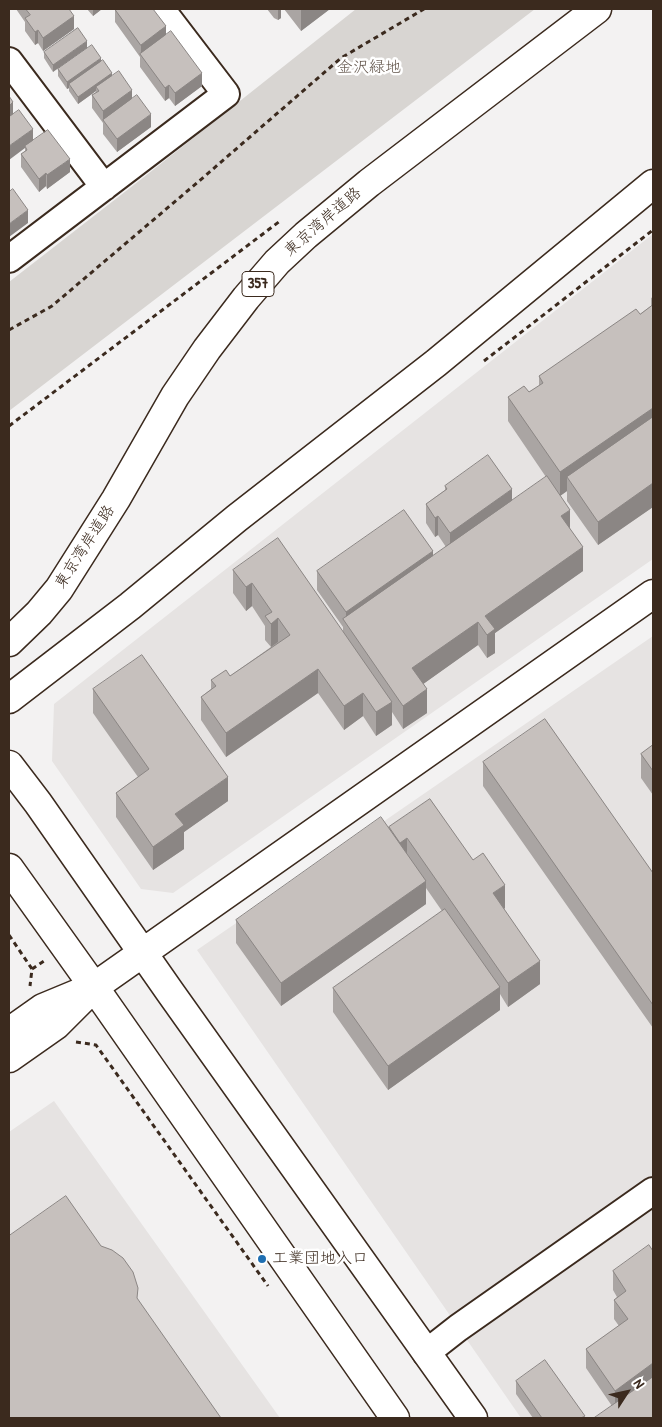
<!DOCTYPE html>
<html>
<head>
<meta charset="utf-8">
<style>
	body { margin:0 }
	#map { position:relative; width:662px; height:1427px; overflow:hidden; background:#f3f2f2; font-family:"Patrick Hand",sans-serif }
	canvas { display:block }
	.frame { position:absolute; inset:0; border:10px solid #3b2a1e; pointer-events:none }
	.north { position:absolute; left:602px; top:1367px; width:50px; height:50px; -webkit-text-stroke:4px #fff; paint-order:stroke; rotate:55deg; font-size:14px; font-weight:700; line-height:20px; text-align:center; color:#3b2a1e }
	.north::after { content:''; display:block; margin:auto; width:18px; height:22px; background:#3b2a1e; clip-path:polygon(50% 0,100% 100%,50% 72%,0 100%) }
</style>
</head>
<body>
<div id="map">
<canvas width="662" height="1427"></canvas>
<div class="frame"></div>
<div class="north">N</div>
</div>
<script>
const g = document.querySelector('canvas').getContext('2d');
g.lineJoin = 'round';
function fillPath(path, color) { g.fillStyle = color; g.fill(path, 'evenodd'); }
function strokePath(path, color, width, dash) { g.strokeStyle = color; g.lineWidth = width; g.lineCap = dash ? 'butt' : 'round'; g.setLineDash(dash || []); g.stroke(path); }
function drawText(font, color, halo, rows, align = 'center') {
  g.font = font + ' "Patrick Hand","Klee One",sans-serif'; g.lineWidth = 5; g.setLineDash([]); g.textBaseline = 'middle'; g.strokeStyle = halo; g.fillStyle = color; for (const [text, x, y, turn = 0] of rows) {
    g.save(); g.translate(x, y); g.rotate((+turn || 0) * Math.PI / 180); g.textAlign = isNaN(turn) ? turn : align; if (halo) g.strokeText(text, 0, 0); g.fillText(text, 0, 0); g.restore();
  }
}
fillPath(new Path2D(`
	M653 234V559L173 893 141 889 52 761 54 704Z
	M653 636V1418H521L197 950Z
	M54 1101 280 1418H9V1132Z`), '#e6e3e2');
fillPath(new Path2D(`
	M356 9H535L9 411V282L144 177Z`), '#d8d5d2');
const minor = new Path2D(`
	M9 61 104 187
	M9 259 226 94 161 9
	M426 1353 458 1328 653 1191`);
const tertiary = new Path2D(`
	M9 765 38 803 170 992 473 1418
	M9 868 94 987 395 1418
	M9 1032 43 1008 84 991
	M9 1058 56 1025 94 987 653 594`);
const trunk = new Path2D(`
	M9 642 39 613 59 589 116 499 175 396 207 349 246 298 277 262 306 235 369 183 597 9
	M9 699 130 606 237 518 436 363 653 184`);
strokePath(minor, '#3b2a1e', 30);
strokePath(tertiary, '#3b2a1e', 31);
strokePath(trunk, '#3b2a1e', 31);
strokePath(new Path2D(`
	M9 330 52 306 198 182 341 58 424 9
	M484 361 653 230
	M9 426 280 221
	M9 935 32 969 30 986
	M32 969 44 961
	M76 1042 96 1045 268 1286`), '#3b2a1e', 3, [5, 4]);
strokePath(minor, '#fff', 26);
strokePath(tertiary, '#fff', 28);
strokePath(trunk, '#fff', 28);
fillPath(new Path2D(`
	M16 9H69L74 29 43 51 38 43 35 45 25 31V22Z
	M87 9H102L93 16Z
	M115 9 166 35 202 86 175 106 169 98 165 101 140 67V57L115 22Z
	M267 9H330L301 31 284 9 281 10V18L278 20 274 18Z
	M78 28 53 72 44 58V52Z
	M101 61 112 76 132 99 151 127 117 152 103 134V123L92 108V95L96 92V91L78 104 69 91V88L67 89 58 76V69Z
	M13 114 33 141 70 172 47 189 46 186 39 192 21 167V154L25 151V148Z
	M653 297V507L598 545 567 501V491L560 496 583 571 495 633V653L487 658 478 645 423 684 427 713 403 729 392 712V725L376 736 363 716 344 730 318 693 226 757 201 720V697L211 689V680L230 676 278 642 271 647 265 640V626L252 606 246 611 233 593V570L343 632V627L317 590V571L433 556 446 547 438 535 435 537 426 523V504L445 490V486L512 501 546 477 508 421V397L529 392 539 386V376L640 314 651 306V298Z
	M93 689 228 801 184 832V849L153 870 116 817V793L138 777 93 713Z
	M653 745V795L641 778V754Z
	M483 762 653 873V1028L483 786Z
	M430 799 505 908 504 909 540 984 508 1007 500 994V1010L388 1090 333 1012V988L442 911 426 888V904L281 1006 236 943V920L389 829V827Z
	M653 1251V1418L612 1406 586 1368V1349L619 1326 614 1319V1300L617 1297 613 1290V1271Z
	M516 1381 585 1418H533L516 1394Z`), '#aaa5a3');
fillPath(new Path2D(`
	M93 9H102L93 16Z
	M278 9H284L281 10V18L278 20Z
	M301 9H330L301 31Z
	M74 16V29L43 51V38Z
	M166 26V40L141 55V45Z
	M38 30V43L35 45V32Z
	M87 41V48L53 72V65Z
	M101 58V65L69 84V88L67 89V82Z
	M112 73V80L96 87V91L78 104V97Z
	M202 73V86L175 106V93Z
	M169 85V98L165 101V88Z
	M132 90V103L103 120V124V111Z
	M13 102V116L9 119V106Z
	M151 114V127L117 152V139Z
	M33 129V142L25 146V148L9 160V146Z
	M70 159V172L47 189V175Z
	M46 173V186L39 192V179Z
	M28 210V223L9 237V224Z
	M653 408V431L567 477V491L560 496V472Z
	M653 483V507L598 545V522Z
	M512 489V508L450 552V533Z
	M570 510V533L561 516Z
	M438 516V535L435 537V518Z
	M583 547V571L495 633V653L487 658V635L485 616Z
	M433 551V570L346 624V612Z
	M252 583V606L246 611V587Z
	M278 618V642L271 647V624Z
	M478 622V645L412 692V668Z
	M318 669V693L226 757V733Z
	M427 689V713L403 729V706Z
	M363 693V716L344 730V706Z
	M392 702V725L376 736V712Z
	M228 777V801L184 832V849L153 870V847L175 814Z
	M407 838V862L400 867V843Z
	M426 881V904L281 1006V983Z
	M505 885V908L493 917V893Z
	M540 961V984L508 1007V983Z
	M500 987V1010L388 1090V1066Z
	M653 1363V1382L615 1410V1391Z`), '#8b8684');
const building = new Path2D(`
	M26 9H69L74 16 43 38 38 30 35 32 25 18 30 15Z
	M115 9H153L166 26 141 45Z
	M78 28 87 41 53 65 44 52Z
	M171 31 202 73 175 93 169 85 165 88 140 54Z
	M92 45 101 58 67 82 58 69Z
	M103 60 112 73 78 97 69 84Z
	M119 71 132 90 103 111 92 95 99 91 96 87Z
	M137 95 151 114 117 139 103 120Z
	M9 96 13 102 9 106Z
	M19 110 33 129 9 146V117Z
	M48 130 70 159 47 175 46 173 39 179 21 154 27 150 25 146Z
	M13 189 28 210 9 224V192Z
	M653 305V408L560 472 508 397 524 386 529 392 543 383 539 376 636 309 640 314Z
	M653 417V483L598 522 567 477Z
	M488 455 512 489 450 533 438 516 435 518 426 504 447 489 445 486Z
	M547 476 570 510 561 516 583 547 485 616 495 629 487 635 478 622 412 668 427 689 403 706 343 619Z
	M404 510 433 551 346 612 317 571Z
	M278 538 392 702 376 712 363 693 344 706 318 669 226 733 201 697 216 686 211 680 226 670 230 676 290 635 278 618 271 624 265 616 272 612 252 583 246 587 233 570Z
	M142 655 228 777 175 814 184 825 153 847 116 793 149 769 93 689Z
	M545 719 653 873V1005L483 762Z
	M653 745V771L641 754Z
	M430 799 473 860 483 853 505 885 493 893 540 961 508 983 407 838 400 843 389 827Z
	M381 817 426 881 281 983 236 920Z
	M445 909 500 987 388 1066 333 988Z
	M66 1196 101 1246 112 1250 123 1258 133 1272 138 1288 137 1298 221 1418H9V1236Z
	M649 1245 653 1251V1363L615 1391 586 1349 628 1319 614 1300 626 1291 613 1271Z
	M545 1360 585 1416 581 1418H542L516 1381Z
	M653 1377V1418H594Z`);
fillPath(building, '#c6c0bd');
strokePath(building, '#8b8684', 1);
for (const [x, y, r, color] of [
	[262,1259,5,"#1f6fb2"]
]) { const dot = new Path2D(); dot.arc(x, y, r, 0, 2 * Math.PI); g.fillStyle = color; g.fill(dot); strokePath(dot, '#fff', 2); }
for (const [x, y, w] of [
	[258,284,32]
]) { const box = new Path2D(); box.roundRect(x - w / 2, y - 12.5, w, 25, 4); g.fillStyle = '#fff'; g.fill(box); strokePath(box, '#3b2a1e', 1); }
drawText('bold 15px', '#3b2a1e', null, [
	["357",258,284]
]);
drawText('16px', '#62554b', '#fff', [
	["金沢緑地",369,68]
]);
drawText('16px', '#3b2a1e', '#fff', [
	["東京湾岸道路",323,222,-41],
	["東京湾岸道路",85,547,-57]
]);
drawText('16px', '#3b2a1e', '#fff', [
	["工業団地入口",272,1259]
], 'left');
</script>
</body>
</html>
